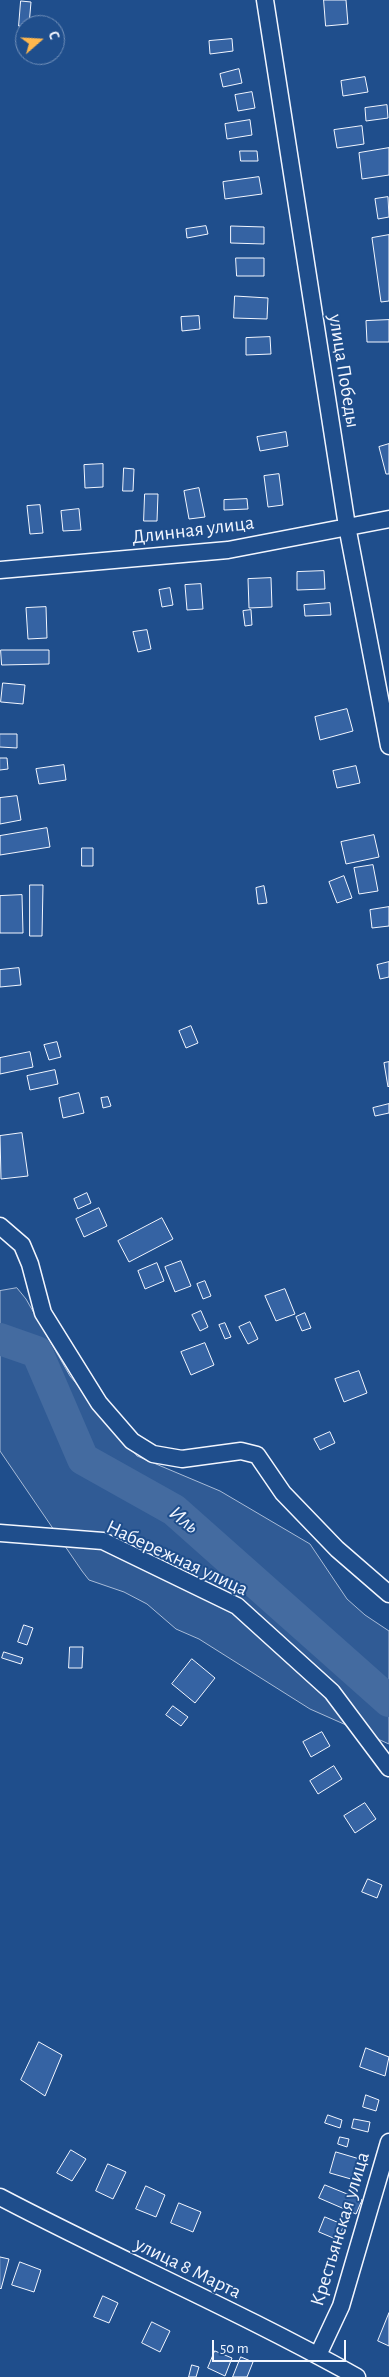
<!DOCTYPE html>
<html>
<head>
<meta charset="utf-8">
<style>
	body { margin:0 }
	#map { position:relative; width:389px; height:2377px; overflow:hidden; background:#1f4e8c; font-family:"Alegreya Sans",sans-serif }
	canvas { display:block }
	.north { position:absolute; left:15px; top:15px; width:50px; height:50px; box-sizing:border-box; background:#1f4e8c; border:1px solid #7391ba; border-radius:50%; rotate:71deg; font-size:14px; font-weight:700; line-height:20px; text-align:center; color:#f2f6ff }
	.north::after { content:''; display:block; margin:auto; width:18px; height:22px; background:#ffb74d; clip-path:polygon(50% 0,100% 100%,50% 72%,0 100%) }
	.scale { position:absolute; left:212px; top:2340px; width:134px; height:22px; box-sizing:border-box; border:2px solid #f2f6ff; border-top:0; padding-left:6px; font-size:15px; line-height:18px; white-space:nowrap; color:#f2f6ff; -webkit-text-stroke:4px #1f4e8c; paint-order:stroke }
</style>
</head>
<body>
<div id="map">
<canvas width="389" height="2377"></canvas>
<div class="north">С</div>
<div class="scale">50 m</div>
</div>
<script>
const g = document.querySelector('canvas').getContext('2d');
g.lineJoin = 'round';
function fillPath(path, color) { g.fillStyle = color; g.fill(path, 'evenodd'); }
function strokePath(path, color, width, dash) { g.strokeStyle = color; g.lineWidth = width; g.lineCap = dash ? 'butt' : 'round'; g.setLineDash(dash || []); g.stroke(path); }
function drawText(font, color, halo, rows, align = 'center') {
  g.font = font + ' "Alegreya Sans",sans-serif'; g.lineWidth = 4; g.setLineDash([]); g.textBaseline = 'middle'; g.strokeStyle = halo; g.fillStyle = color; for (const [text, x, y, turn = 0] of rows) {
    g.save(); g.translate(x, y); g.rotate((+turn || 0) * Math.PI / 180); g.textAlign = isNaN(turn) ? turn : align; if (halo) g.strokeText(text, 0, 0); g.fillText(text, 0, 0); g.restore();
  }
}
const built = new Path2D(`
	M17 1288 26 1299 70 1376 137 1456 220 1491 310 1544 347 1599 365 1615 389 1631V1744L310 1709 199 1639 176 1629 147 1604 124 1592 89 1580 82 1571 0 1451V1291Z`);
fillPath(built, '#305b95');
strokePath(built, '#a8bbd7', 1);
strokePath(new Path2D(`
	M0 1339 37 1352 83 1459 174 1510 389 1701`), '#446ba0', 32);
const building = new Path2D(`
	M324 0H346L348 24 326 26Z
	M21 1 31 2 29 25 25 26H19Z
	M232 39 233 51 210 54 209 41Z
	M239 69 242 83 223 87 220 74Z
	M365 77 368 92 343 96 341 81Z
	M252 92 255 108 238 111 235 95Z
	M387 105 388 118 366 121 365 108Z
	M250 120 252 135 227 139 225 124Z
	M362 126 364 144 337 148 334 130Z
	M389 148V175L362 179 359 153Z
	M240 151H257L258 161H241Z
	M259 177 262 194 225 199 223 182Z
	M388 197 389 217 378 219 375 199Z
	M206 226 208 234 187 238 186 229Z
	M231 226 264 227V244L231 243Z
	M389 235V301L381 302 372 238Z
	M236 258H264V276H237Z
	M235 296 268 298 267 319 234 318Z
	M199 316 200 329 182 331 181 317Z
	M389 320V342H367L366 321Z
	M270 337 271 354 246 355V338Z
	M286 432 288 446 260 451 257 437Z
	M389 444V474H386L379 447Z
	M103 464V487L85 488 84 465Z
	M124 468 134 469 133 491H123Z
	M279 474 283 505 268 507 264 476Z
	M199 488 205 517 189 519 184 491Z
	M145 494H158L157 521H144Z
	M247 499 248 509 224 510V500Z
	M40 505 43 533 30 534 27 506Z
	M79 509 81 530 63 531 61 511Z
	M324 571 325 589 297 590V572Z
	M271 578 272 607 249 608 248 579Z
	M201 584 203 609 187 610 185 585Z
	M170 588 173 605 162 607 159 590Z
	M330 603 331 615 305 616 304 605Z
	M46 607 47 638 28 639 26 608Z
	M251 610 252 625 245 626 243 611Z
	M147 630 151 649 138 652 133 632Z
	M1 650H49V664L2 665Z
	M3 683 25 685 23 704 1 702Z
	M347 709 353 731 320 740 315 717Z
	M0 734H17V748L0 747Z
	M0 758H7L8 769 0 770Z
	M64 765 66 780 39 784 36 769Z
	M356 766 360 783 337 788 333 771Z
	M17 796 21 820 0 824V798Z
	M47 828 50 847 0 855V836Z
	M374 835 379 857 346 864 341 842Z
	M82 848H93V866H82Z
	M373 865 378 891 359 894 354 868Z
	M344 876 352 898 337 903 329 882Z
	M30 885H43L42 936H30Z
	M264 886 267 903 258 904 256 888Z
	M22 895 23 933H0V896Z
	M389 907V926L372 928 370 910Z
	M389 962V977L380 979 377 965Z
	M19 968 21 985 0 987V970Z
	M191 1026 198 1043 186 1048 179 1031Z
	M57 1042 61 1057 49 1060 44 1045Z
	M30 1052 33 1067 0 1074V1058Z
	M389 1062V1086L388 1087 384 1063Z
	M55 1070 58 1084 30 1090 27 1076Z
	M79 1093 84 1113 63 1118 59 1098Z
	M108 1097 111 1106 103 1108 101 1098Z
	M389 1104V1113L375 1116 373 1108Z
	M22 1133 28 1176 1 1179 0 1136Z
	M87 1193 91 1203 78 1209 74 1199Z
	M99 1208 107 1226 84 1237 76 1219Z
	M162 1218 173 1239 129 1262 118 1241Z
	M181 1261 191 1286 175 1292 165 1267Z
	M157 1263 164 1281 145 1289 138 1271Z
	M205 1281 211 1296 203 1299 197 1284Z
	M285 1289 295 1314 276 1321 265 1296Z
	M201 1311 208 1327 200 1331 192 1315Z
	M305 1313 311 1328 302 1331 296 1317Z
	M250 1322 258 1339 248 1344 239 1327Z
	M225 1323 231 1337 225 1339 219 1325Z
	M205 1343 214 1365 191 1375 181 1352Z
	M359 1371 367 1393 344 1402 335 1379Z
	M330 1432 335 1443 320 1450 314 1439Z
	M24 1625 33 1628 27 1645 18 1642Z
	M70 1647H83L82 1668H69Z
	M4 1652 23 1658 21 1664 2 1658Z
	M192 1659 215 1678 195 1703 172 1684Z
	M173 1706 188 1717 181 1726 166 1715Z
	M322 1732 330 1746 311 1757 303 1742Z
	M334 1766 342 1779 318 1794 310 1781Z
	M365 1803 376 1819 355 1833 344 1816Z
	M368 1879 382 1885 377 1898 362 1892Z
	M39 2042 62 2055 45 2096 21 2080Z
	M366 2048 389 2057 385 2076 360 2067Z
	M366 2095 379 2100 376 2111 363 2107Z
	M328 2115 342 2120 340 2128 325 2123Z
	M354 2119 370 2122 368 2132 352 2128Z
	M340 2137 349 2139 347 2147 338 2144Z
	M71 2150 86 2159 72 2181 57 2173Z
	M336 2152 363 2160 358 2181 330 2173Z
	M108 2164 126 2172 113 2199 96 2191Z
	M325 2185 362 2200 356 2214 319 2198Z
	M146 2186 165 2195 156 2217 136 2209Z
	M179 2203 201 2212 193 2232 171 2223Z
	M325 2217 344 2225 338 2240 319 2232Z
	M0 2257 9 2259 1 2289 0 2288Z
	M20 2262 41 2270 34 2292 12 2285Z
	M103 2296 118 2303 109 2323 94 2317Z
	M389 2313V2346L378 2341Z
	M152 2322 170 2331 160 2352 142 2343Z
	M215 2351 232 2358 225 2376 208 2368Z
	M241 2357 253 2362 247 2377H233Z
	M192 2365 199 2367 196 2377H189Z`);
fillPath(building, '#3563a3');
strokePath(building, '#f2f6ff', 1);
const minor = new Path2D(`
	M265 0 347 526 389 746
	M0 570 228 550 389 519
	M0 1226 22 1245 30 1264 43 1313 99 1403 132 1441 153 1454 182 1459 241 1451 257 1455 283 1493 337 1549 389 1594
	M0 1533 103 1541 237 1606 332 1692 389 1768
	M0 2197C118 2259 241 2312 357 2377
	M318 2355 341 2306 389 2142`);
strokePath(minor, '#f2f6ff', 19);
strokePath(minor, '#1f4e8c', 16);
drawText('20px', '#f2f6ff', '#1f4e8c', [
	["улица Победы",344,371,81],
	["Длинная улица",193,530,-7],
	["Набережная улица",177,1558,25],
	["Крестьянская улица",340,2229,-73],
	["улица 8 Марта",188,2268,26]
]);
drawText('italic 21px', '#f2f6ff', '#1f4e8c', [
	["Иль",184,1520,39]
]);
</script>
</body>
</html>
